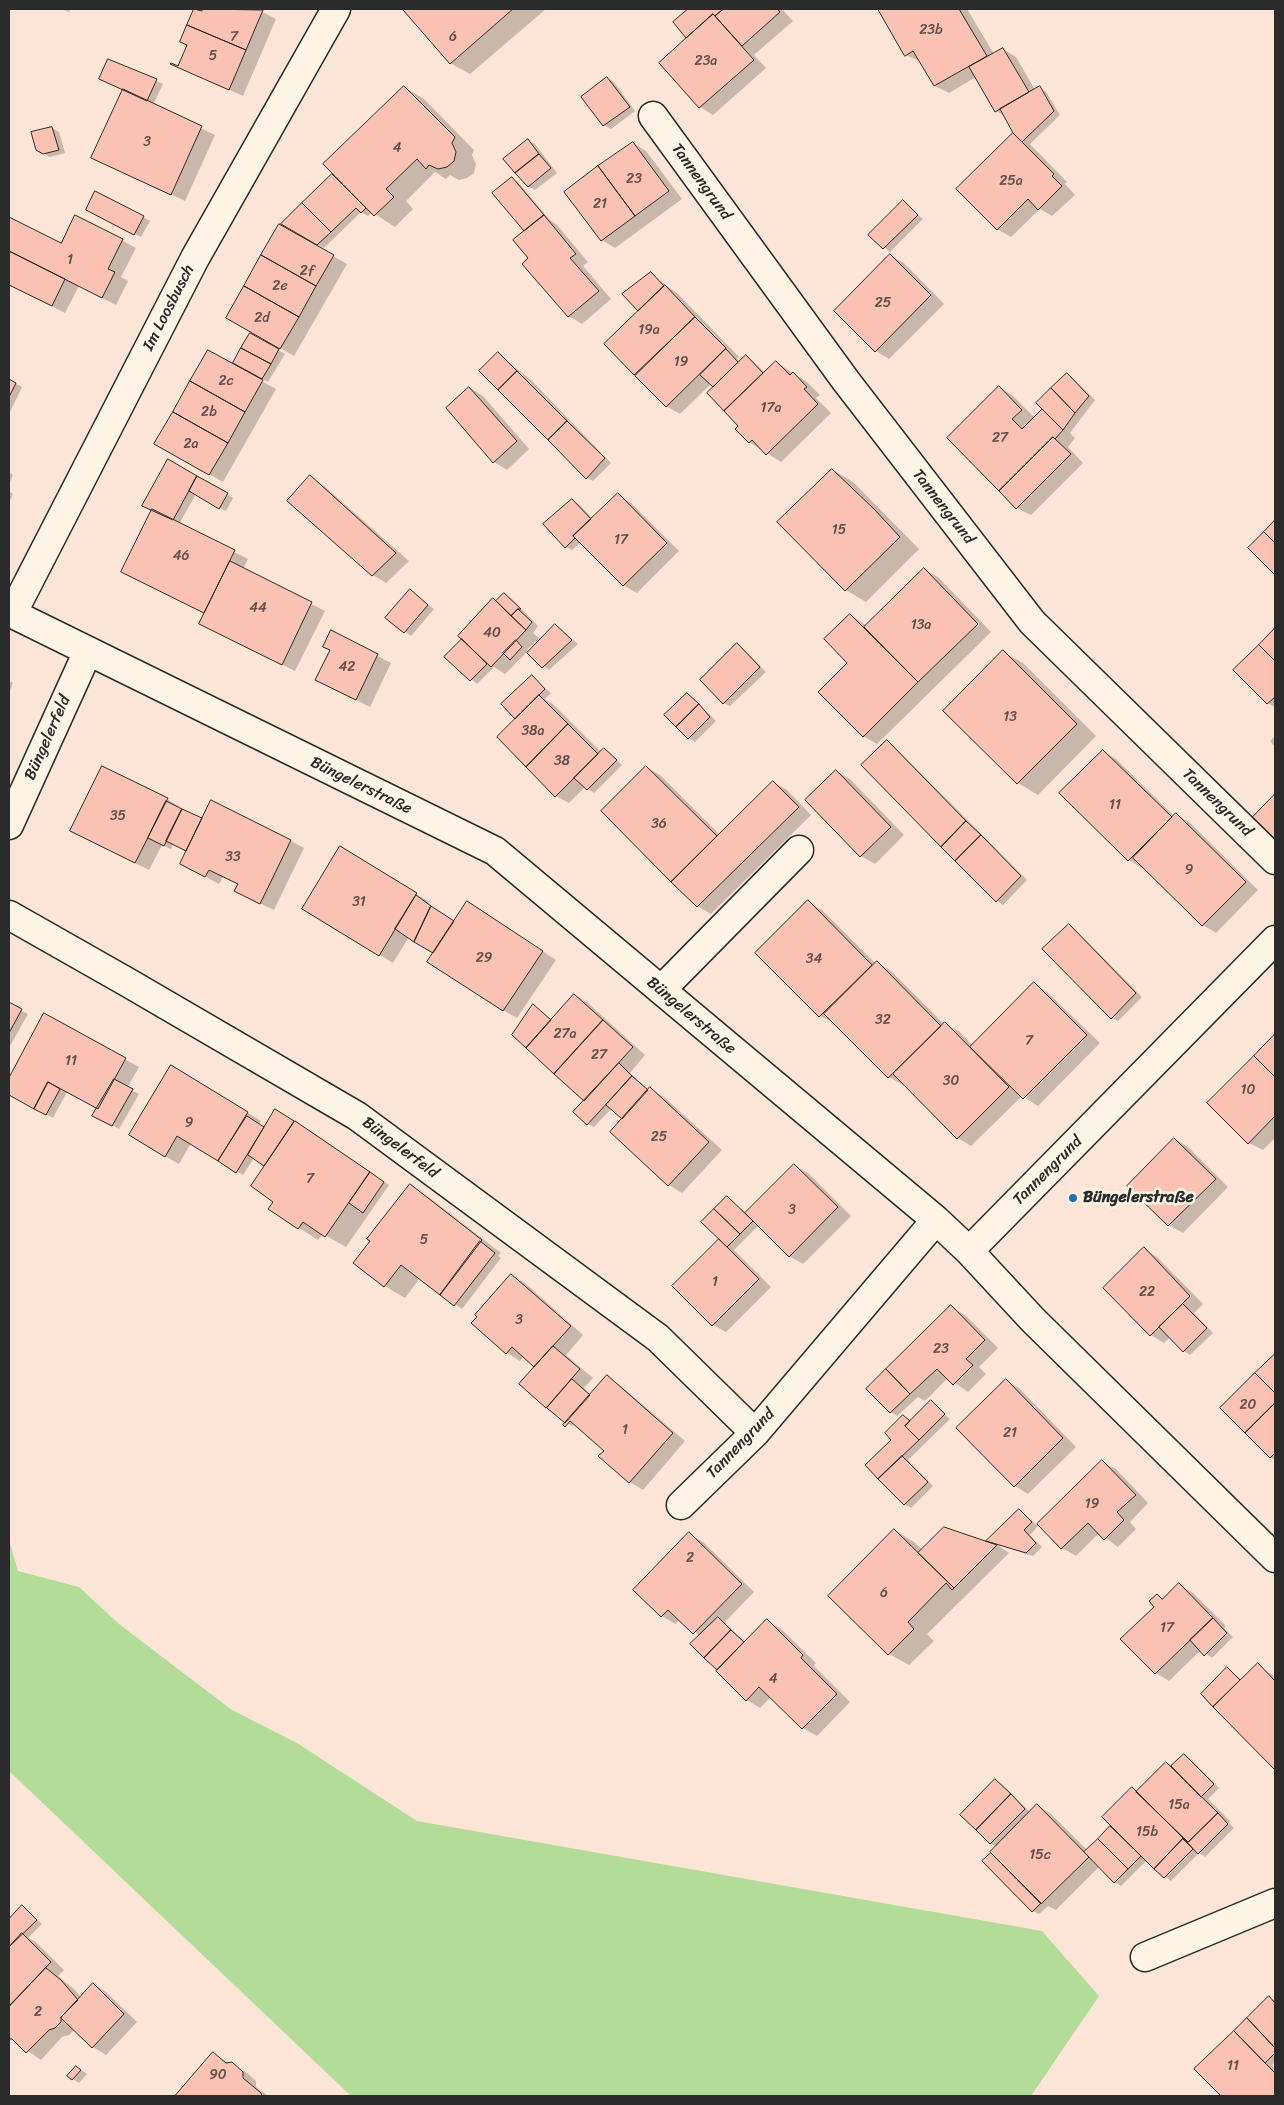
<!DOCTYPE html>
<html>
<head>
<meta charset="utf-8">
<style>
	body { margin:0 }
	#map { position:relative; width:1284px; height:2105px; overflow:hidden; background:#fce5d6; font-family:Sriracha,sans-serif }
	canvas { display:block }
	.frame { position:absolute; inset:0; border:10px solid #2b2b2b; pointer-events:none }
</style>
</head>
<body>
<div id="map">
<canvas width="1284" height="2105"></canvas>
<div class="frame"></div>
</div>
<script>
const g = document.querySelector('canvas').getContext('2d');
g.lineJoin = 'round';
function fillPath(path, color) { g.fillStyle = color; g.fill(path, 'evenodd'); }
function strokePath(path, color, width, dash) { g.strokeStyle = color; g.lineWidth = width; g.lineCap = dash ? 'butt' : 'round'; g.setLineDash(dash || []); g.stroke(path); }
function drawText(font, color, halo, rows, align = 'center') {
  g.font = font + ' Sriracha,sans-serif'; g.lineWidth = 5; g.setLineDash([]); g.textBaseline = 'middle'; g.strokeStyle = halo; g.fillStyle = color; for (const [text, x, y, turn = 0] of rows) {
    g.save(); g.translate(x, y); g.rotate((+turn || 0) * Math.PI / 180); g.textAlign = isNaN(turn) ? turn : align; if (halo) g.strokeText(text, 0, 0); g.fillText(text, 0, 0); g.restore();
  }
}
fillPath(new Path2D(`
	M9 1540 18 1571 79 1587 119 1624 232 1710 297 1743 417 1821 1042 1931 1099 1996 1031 2096H351L9 1771Z`), '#b3dc99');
fillPath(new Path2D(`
	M61 9H71L69 12Z
	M195 9 203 12 204 9H257L276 19 243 96 179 67 188 45 182 42Z
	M406 9H546L470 74 450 63 404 10Z
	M690 9H782L793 21 754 55 766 68 713 115 700 107 688 39 674 23Z
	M879 9H967L994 54 1003 49 1016 57 1035 90 1040 88 1046 92 1060 115 1030 144 1067 182 1065 184 1075 195 1052 216 1040 209 1011 237 997 229 958 189 1015 132 1005 116 996 111 976 77 949 93 935 86 921 62 906 55Z
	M109 60 163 84 153 105 215 135 185 201 93 157 124 90Z
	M608 78 614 82 635 111 611 129 604 125 583 97Z
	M404 87 424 99 474 150 472 155 476 164 474 173 467 178 459 180 450 175 446 179 435 172 406 201 413 209 395 227 372 212 368 216 361 212 324 248 283 225 282 227 347 264 294 356 228 318 282 225 332 175 338 179Z
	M52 128 59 132 65 153 50 157 43 153Z
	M528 141 535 144 557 173 535 190 528 186Z
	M633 143 646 151 682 199 615 248 602 240Z
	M512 178 518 182 550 220 557 225 588 262 583 266 611 299 582 324 569 316 529 259 525 231 494 193Z
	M903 201 923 219 890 252 870 235Z
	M94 214 143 217 150 221 141 237Z
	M76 216 136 248 121 277 128 281 116 305 79 286 65 313 9 285V218L61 245Z
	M891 256 904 263 944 304 889 359 876 351Z
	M651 274 678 294 739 357 737 359 740 362 746 357 752 360 765 373 776 362 807 382 820 395 816 398 831 413 781 462 749 442 740 426 727 410H724L711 384 680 414 666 406 606 344 640 311Z
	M250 334 285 354 268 382 234 362Z
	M209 352 276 389 223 482 156 444Z
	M498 354 531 380 611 463 593 481 587 478Z
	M1067 375 1073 378 1095 400 1070 433 1075 438 1068 447 1083 463 1031 515 1017 508 999 387 1012 395 1035 418 1044 409Z
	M9 380 22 387 9 414Z
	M470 388 483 396 529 449 507 470 494 462Z
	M169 461 233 498 226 511 196 494 179 524 248 559 243 569 325 611 295 671 214 631 205 613 136 579 153 510Z
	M833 470 853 482 919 549 866 602 846 590 779 522Z
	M9 472 13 475 9 484Z
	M310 477 323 485 409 561 386 583 373 575 289 501Z
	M9 491 13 494 9 503Z
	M618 495 631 503 679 551 637 593 623 585 581 542 572 550 566 547 573 500 579 504 593 519Z
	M1275 522V573L1250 548Z
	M925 570 938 577 991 632 877 744 863 736 849 663 851 615 867 626Z
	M410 591 434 609 411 636 387 618Z
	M504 595 511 598 538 626 533 633 539 638 527 650 529 652 556 625 578 644 549 670 527 652 505 674 494 667 477 684 446 657Z
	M1275 630V706L1274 707 1268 703 1235 670Z
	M332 632 391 663 370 707 317 680 331 650Z
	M737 645 744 649 766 672 730 706 724 703Z
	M1003 652 1023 663 1096 736 1038 795 1018 783 945 711Z
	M532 677 551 693 545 699 553 704 601 752 604 749 622 765 594 793 585 787 569 803 556 796 517 719Z
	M9 681 13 683 9 693Z
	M687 694 693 698 716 721 695 742 689 738 666 715Z
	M1275 736V747L1270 741Z
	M887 742 893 745 1027 880 1003 905 997 901Z
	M1103 751 1116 759 1175 817 1177 815 1190 823 1258 890 1216 933 1203 925 1144 867 1142 868 1129 860 1061 793Z
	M646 767 660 775 720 835 773 782 787 790 811 815 711 914 697 906 603 811Z
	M836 771 850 779 904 835 875 864 861 856Z
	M167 799 180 807 179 809 203 820 291 841 304 848 274 910 249 898 239 885 223 877 219 884 195 871 187 851 173 844 171 849 162 845 149 870 71 831Z
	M354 856 429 902 428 904 455 922 468 903 556 960 517 1018 503 1010 434 953 409 937 393 963 304 908Z
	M808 902 822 910 876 964 878 963 891 971 944 1024 959 1031 973 1046 1034 984 1047 992 1100 1043 1038 1106 1022 1096 971 1146 958 1138 904 1084 903 1085 889 1077 835 1023 820 1016Z
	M1069 926 1075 929 1142 997 1118 1021 1111 1018Z
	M575 995 588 1003 645 1055 630 1073 649 1090 650 1089 664 1097 722 1150 682 1193 669 1185 624 1118 612 1108 594 1127 588 1124 585 1101 552 1021Z
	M9 1004 28 1014 10 1046 9 1045Z
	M44 1015 139 1067 127 1088 139 1094 119 1129 94 1115 98 1109 67 1092 53 1118 9 1094V1081Z
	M1275 1036V1138L1263 1150 1249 1143 1209 1103Z
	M185 1074 261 1121 259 1124 265 1128 282 1114 315 1134 389 1185 346 1247 323 1234 318 1240 270 1209 275 1202 266 1166 254 1158 243 1175 191 1143 179 1164 165 1156Z
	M1175 1139 1188 1147 1228 1187 1183 1233 1169 1225 1129 1186Z
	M794 1165 808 1173 851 1216 803 1264 789 1256 759 1225 734 1250 771 1287 726 1332 713 1325 719 1241 727 1197 746 1213Z
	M410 1186 430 1198 501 1253 498 1256 501 1258 462 1309 420 1278 405 1298 385 1286 355 1263Z
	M1144 1249 1157 1257 1203 1304 1194 1313 1213 1333 1190 1355 1184 1351 1170 1337 1164 1343 1151 1335Z
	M511 1275 525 1283 583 1335 566 1355 593 1378 584 1388 591 1395 607 1377 620 1385 685 1441 643 1490 630 1482 600 1456 606 1450 575 1423 572 1426 566 1422 520 1384 536 1367 524 1356 520 1361 507 1353 473 1323Z
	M951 1307 965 1315 998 1348 979 1367 986 1374 968 1392 948 1378 925 1401 918 1397 897 1416 891 1412Z
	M1275 1356V1460L1270 1457 1256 1374Z
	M1006 1381 1019 1388 1076 1447 1028 1494 1015 1486Z
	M931 1402 950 1419 908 1460 933 1486 911 1508 905 1504 867 1465 893 1440 904 1417 911 1422Z
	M1102 1462 1116 1469 1148 1503 1130 1522 1136 1529 1118 1547 1099 1533 1076 1556 1062 1548 1039 1525 1030 1535 1042 1547 1033 1556 996 1544 1009 1553 927 1634 934 1641 909 1665 889 1654 894 1530 914 1542 923 1550 993 1545 988 1540 1019 1510 1037 1525Z
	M689 1534 703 1542 754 1592 725 1622 745 1643 767 1621 780 1628 816 1663 814 1666 850 1702 817 1736 803 1728 771 1697 760 1708 747 1700 718 1671 700 1636 680 1619 675 1624 662 1616 635 1590Z
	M1179 1585 1193 1593 1226 1626 1224 1628 1233 1637 1212 1658 1201 1650 1169 1681 1156 1673 1157 1595 1164 1599Z
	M1258 1665 1275 1677V1768L1203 1694 1228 1669 1242 1680Z
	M1184 1756 1191 1759 1219 1788 1208 1799 1230 1821 1229 1823 1234 1828 1205 1857 1199 1853 1171 1881 1147 1860 1121 1886 1115 1882 1100 1866 1056 1910 1048 1906 1039 1914 1033 1911 997 1847 990 1843 996 1781 1002 1784 1031 1813 1038 1806 1051 1814 1087 1850 1112 1826 1133 1789 1138 1792 1166 1763 1172 1767Z
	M23 1907 42 1924 28 1938 36 1942 64 1970 58 1976 74 1989 81 1997 93 1984 106 1992 137 2022 106 2055 93 2047 75 2029 69 2035 62 2037 41 2060 9 2038V1921Z
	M1269 1998 1275 2001V2062L1272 2065 1275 2068V2096H1222L1196 2069Z
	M213 2054 246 2072 256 2081V2087L268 2096H176Z
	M77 2067 87 2074 79 2083 73 2079Z`), '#0003');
const building = new Path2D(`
	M194 9 202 11 203 9 263 10 246 50 187 25Z
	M404 9H513L450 64 403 10Z
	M688 9H721L722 10 715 16 713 14 686 38 673 22Z
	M724 9H777L780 12 742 46 715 16Z
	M878 9H959L987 56 934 86 913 51 905 56Z
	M713 14 754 60 699 108 659 63Z
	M187 25 246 50 229 90 170 64 171 63 178 66 187 45 180 42Z
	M1003 48 1029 92 995 112 969 67Z
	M108 59 157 79 147 101 99 79Z
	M607 77 630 107 603 126 581 97Z
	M404 86 455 137 452 143 456 152 454 161 447 167 438 169 429 165 426 169 417 159 386 189 394 197 374 216 323 164Z
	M1040 86 1054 111 1022 142 1013 133 1000 109Z
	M123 89 202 126 171 195 91 158Z
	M52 127 59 150 43 154 36 150 31 132Z
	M1013 133 1054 174 1052 176 1062 186 1038 210 1028 199 997 230 956 189Z
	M528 139 539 154 515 173 503 159Z
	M633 142 669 191 635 216 598 166Z
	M539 154 551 168 528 187 515 173Z
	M598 166 635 216 601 241 564 192Z
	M332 174 366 208 361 213 356 208 331 232 302 203Z
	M512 177 544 215 524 231 492 193Z
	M95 191 144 216 134 235 86 210Z
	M903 200 918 215 883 249 868 235Z
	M302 203 331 232 317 245 281 224Z
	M75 215 123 239 108 269 115 272 102 298 9 251V217L61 243Z
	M544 215 576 254 570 258 599 291 568 317 522 264 528 258 513 240Z
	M279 224 334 255 316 286 261 255Z
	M9 251 65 279 52 306 9 285Z
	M890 254 931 295 875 352 834 311Z
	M261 255 316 286 299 317 244 286Z
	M651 272 664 286 638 311 622 294Z
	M665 285 695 317 634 375 604 344Z
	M244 286 299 317 280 349 226 318Z
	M695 317 726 348 666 407 635 376Z
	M250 333 279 349 271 364 241 348Z
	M241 348 271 364 262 379 233 363Z
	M726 349 738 362 713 387 700 375Z
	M208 350 263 380 245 412 190 381Z
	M498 352 517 371 498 390 479 371Z
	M746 355 763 373 724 411 707 393Z
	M776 361 790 375 793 372 807 387 804 389 818 404 766 455 752 440 749 443 735 429 738 426 724 411Z
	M517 371 567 421 548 440 498 390Z
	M1067 373 1089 396 1075 413 1051 388Z
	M9 379 16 383 9 397Z
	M190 381 245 412 228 443 173 412Z
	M999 386 1022 410 1012 419 1022 429 1042 409 1063 430 1055 439 1053 437 999 491 947 438Z
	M469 387 517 441 493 463 446 408Z
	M1051 388 1075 413 1063 430 1036 403Z
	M173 412 228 443 209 475 154 444Z
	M567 421 605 458 586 479 548 440Z
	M1053 437 1071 454 1016 509 999 491Z
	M168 459 197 476 173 520 142 506Z
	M832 469 874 509 900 537 845 591 777 522Z
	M310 475 396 553 372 576 287 501Z
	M197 476 228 493 219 509 189 491Z
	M618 493 667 543 623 586 573 536Z
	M572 499 591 519 573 536 575 538 565 548 543 524Z
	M152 509 235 550 204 613 121 572Z
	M1275 520V543L1264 532Z
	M1264 532 1275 543V575L1248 548Z
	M230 561 312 602 282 665 199 624Z
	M924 568 978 624 918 682 864 627Z
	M410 589 428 605 404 633 385 618Z
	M504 593 521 609H518L511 616 496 601Z
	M493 598 526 630 491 667 458 636Z
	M518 609 532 622 526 630 511 616Z
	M850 614 918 682 863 737 818 692 847 663 824 639Z
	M555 624 572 640 542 668 527 653Z
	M1275 628V661L1259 645Z
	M331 630 378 654 356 700 315 680 330 650 323 647Z
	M462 639 487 664 470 681 444 657Z
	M516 640 522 647 510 660 503 653Z
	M737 643 760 667 723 704 700 680Z
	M1259 645 1275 661V697L1267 704 1233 670Z
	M1003 650 1077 724 1017 784 943 711Z
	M532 675 545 689 515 719 501 704Z
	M687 693 699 704 676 727 664 715Z
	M539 695 568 724 526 767 497 737Z
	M699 704 710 717 688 739 676 727Z
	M568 724 598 754 555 797 526 767Z
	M887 740 966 821 941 847 861 765Z
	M604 748 617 760 587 790 574 778Z
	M1103 750 1172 817 1128 861 1059 793Z
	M102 766 168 798 135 863 70 831Z
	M646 766 717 836 671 882 601 811Z
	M836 770 891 827 860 857 805 800Z
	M773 781 799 807 697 907 671 882Z
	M1275 794V843L1251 819Z
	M211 800 291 840 260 904 234 891 238 884 209 870 205 877 180 864Z
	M166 801 182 809 164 846 148 838Z
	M182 809 202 818 186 851 166 841Z
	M1176 813 1246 882 1202 926 1133 858Z
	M966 821 981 835 955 861 941 847Z
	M981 835 1021 876 996 902 955 861Z
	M340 846 417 893 379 956 302 909Z
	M416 895 431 906 414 942 395 929Z
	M808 900 872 965 819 1017 755 953Z
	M467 901 543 951 503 1011 427 962Z
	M431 906 454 921 433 953 414 942Z
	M1069 924 1136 993 1111 1019 1042 949Z
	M877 961 941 1026 888 1078 824 1014Z
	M1034 982 1087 1035 1023 1099 970 1047Z
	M574 994 603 1020 554 1074 526 1048Z
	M9 1002 22 1009 9 1033Z
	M533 1004 551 1020 526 1048 512 1035Z
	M44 1013 126 1058 98 1109 48 1082 34 1109 9 1095V1078Z
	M603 1020 633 1047 584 1101 554 1074Z
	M945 1022 1009 1087 957 1139 893 1074Z
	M1275 1034V1077L1254 1056Z
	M1254 1056 1275 1077V1116L1248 1144 1207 1103Z
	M619 1063 632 1076 587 1125 573 1112Z
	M171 1065 248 1112 218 1161 177 1136 165 1157 129 1135Z
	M632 1076 648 1090 622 1119 606 1105Z
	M114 1079 133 1089 112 1126 92 1116Z
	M48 1082 60 1089 46 1115 34 1109Z
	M650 1087 709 1142 668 1186 610 1132Z
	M275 1109 294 1121 264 1166 248 1155Z
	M247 1116 264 1127 236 1173 218 1161Z
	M295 1121 370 1172 325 1237 303 1222 298 1229 268 1209 273 1202 251 1186Z
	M1174 1138 1216 1179 1168 1226 1127 1186Z
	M794 1164 838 1207 789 1257 745 1213Z
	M370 1172 384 1182 363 1213 349 1203Z
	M410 1184 482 1240 440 1295 401 1265 384 1287 353 1263 370 1241 367 1239Z
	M727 1196 753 1221 740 1234 714 1209Z
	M714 1209 740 1234 727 1247 701 1222Z
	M719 1239 759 1279 712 1326 672 1286Z
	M480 1241 495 1253 454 1306 440 1295Z
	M1144 1247 1190 1296 1150 1336 1103 1288Z
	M511 1274 571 1326 534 1367 512 1347 506 1354 471 1323 477 1317 475 1315Z
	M1183 1304 1207 1328 1183 1352 1159 1327Z
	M951 1305 985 1340 966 1359 973 1365 953 1385 937 1369 910 1394 886 1369Z
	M553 1346 580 1369 546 1408 519 1384Z
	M1275 1354V1393L1255 1373Z
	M886 1369 910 1394 890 1413 866 1389Z
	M1255 1373 1275 1393V1403L1245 1433 1220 1408Z
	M607 1375 673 1433 629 1483 598 1456 604 1451 570 1421 565 1427 563 1425Z
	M572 1379 590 1395 565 1423 547 1408Z
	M1006 1379 1063 1438 1014 1487 956 1428Z
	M931 1400 945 1414 919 1440 905 1426Z
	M1275 1403V1453L1270 1458 1245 1433Z
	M903 1415 910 1421 905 1426 919 1440 878 1479 865 1465 891 1440 885 1433Z
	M902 1456 928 1482 904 1505 878 1479Z
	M1102 1460 1136 1495 1117 1512 1124 1520 1104 1540 1088 1523 1061 1549 1037 1524Z
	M1019 1509 1032 1522 1024 1530 1036 1543 1026 1553 986 1541Z
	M944 1527 997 1545 954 1588 918 1553Z
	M894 1529 954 1588 952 1590 946 1583 908 1622 914 1629 888 1655 828 1596Z
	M689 1532 742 1584 693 1634 668 1610 661 1617 633 1590Z
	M1179 1583 1213 1618 1155 1674 1120 1639 1154 1607 1149 1601 1157 1594 1162 1599Z
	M718 1617 731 1630 704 1658 690 1644Z
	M1213 1618 1227 1633 1204 1656 1190 1640Z
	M767 1619 803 1655 801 1658 837 1694 802 1729 759 1687 746 1701 716 1671Z
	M731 1630 744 1642 717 1670 704 1658Z
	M1258 1663 1275 1681V1770L1213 1707Z
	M1227 1667 1240 1680 1213 1707 1201 1694Z
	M1184 1754 1214 1784 1201 1797 1171 1766Z
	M1166 1762 1218 1813 1188 1842 1136 1792Z
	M995 1779 1011 1794 976 1830 960 1815Z
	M1132 1787 1183 1838 1154 1869 1102 1817Z
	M1011 1794 1025 1809 990 1844 976 1830Z
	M1037 1804 1089 1857 1041 1904 990 1852Z
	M1218 1813 1228 1824 1198 1854 1183 1838 1188 1842Z
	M1110 1826 1141 1856 1128 1869 1098 1839Z
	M1098 1839 1128 1869 1114 1883 1084 1852Z
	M1183 1839 1193 1849 1164 1878 1154 1869Z
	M991 1853 1041 1903 1032 1912 982 1861Z
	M22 1905 37 1920 9 1947V1919Z
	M22 1933 51 1962 9 2006V1947Z
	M46 1968 61 1980 78 2000 61 2017V2022L55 2028 49 2030 26 2053 12 2039H9V2007Z
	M93 1983 124 2014 92 2048 61 2018Z
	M1269 1996 1275 2003V2048L1247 2018Z
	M1247 2018 1275 2048V2053L1265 2063 1234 2031Z
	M1234 2031 1275 2073V2096H1221L1194 2069Z
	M213 2052 226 2063 232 2062 243 2072V2078L261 2093 262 2096H175Z
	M76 2066 81 2070 72 2080 67 2076Z`);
fillPath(building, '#fbc1b3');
strokePath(building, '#2b2b2b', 1);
const minor = new Path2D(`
	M653 116 846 381 1032 622 1275 860
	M9 612 495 851 936 1220 969 1251 1033 1320 1275 1558
	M12 614 195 258 336 9
	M9 825 88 651
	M9 915 127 982 357 1116 658 1338 755 1433
	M661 990 799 850
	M969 1251 1275 940
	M681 1505 755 1433 936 1220
	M1145 1957 1275 1903`);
strokePath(minor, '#2b2b2b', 31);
strokePath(minor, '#fcf5e5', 28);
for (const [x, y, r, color] of [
	[1073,1198,5,"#1f6fb2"]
]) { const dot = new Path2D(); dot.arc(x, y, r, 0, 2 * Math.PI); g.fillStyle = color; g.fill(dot); strokePath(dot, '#fcf5e5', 2); }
drawText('14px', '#5f504d', null, [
	["23b",931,30],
	["7",234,37],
	["6",453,37],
	["5",213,56],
	["23a",706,61],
	["3",147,142],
	["4",397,148],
	["23",634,179],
	["25a",1011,181],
	["21",600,204],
	["1",70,260],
	["2f",307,271],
	["2e",280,286],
	["25",883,303],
	["2d",262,318],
	["19a",649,330],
	["19",681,362],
	["2c",226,381],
	["17a",771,408],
	["2b",209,412],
	["27",1000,438],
	["2a",191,444],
	["15",839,530],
	["17",621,540],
	["46",181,556],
	["44",258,608],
	["13a",921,625],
	["40",492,633],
	["42",347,667],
	["13",1010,717],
	["38a",533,731],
	["38",562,761],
	["11",1115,805],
	["35",118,816],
	["36",659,824],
	["33",233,857],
	["9",1189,870],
	["31",359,902],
	["29",484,958],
	["34",814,959],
	["32",883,1020],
	["27a",565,1034],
	["7",1029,1041],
	["27",599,1055],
	["11",71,1061],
	["30",951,1081],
	["10",1248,1090],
	["9",189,1123],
	["25",659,1137],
	["7",310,1179],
	["3",792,1210],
	["5",424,1240],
	["1",715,1282],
	["22",1147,1292],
	["3",519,1320],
	["23",941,1349],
	["20",1248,1405],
	["1",625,1430],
	["21",1010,1433],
	["19",1092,1504],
	["2",690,1558],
	["6",884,1593],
	["17",1167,1628],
	["4",773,1679],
	["15a",1179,1805],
	["15b",1147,1832],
	["15c",1040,1855],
	["2",38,2012],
	["11",1233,2066],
	["90",218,2075]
]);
drawText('16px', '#2b2b2b', '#fcf5e5', [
	["Tannengrund",701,182,54],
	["Im Loosbusch",169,308,-63],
	["Tannengrund",943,507,52],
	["Büngelerfeld",48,738,-66],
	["Büngelerstraße",361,786,26],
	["Tannengrund",1217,803,44],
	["Büngelerstraße",691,1016,40],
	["Büngelerfeld",400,1148,37],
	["Tannengrund",1048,1171,-45],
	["Tannengrund",741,1444,-46]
]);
drawText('bold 16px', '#2b2b2b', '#fcf5e5', [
	["Büngelerstraße",1083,1198]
], 'left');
</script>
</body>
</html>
